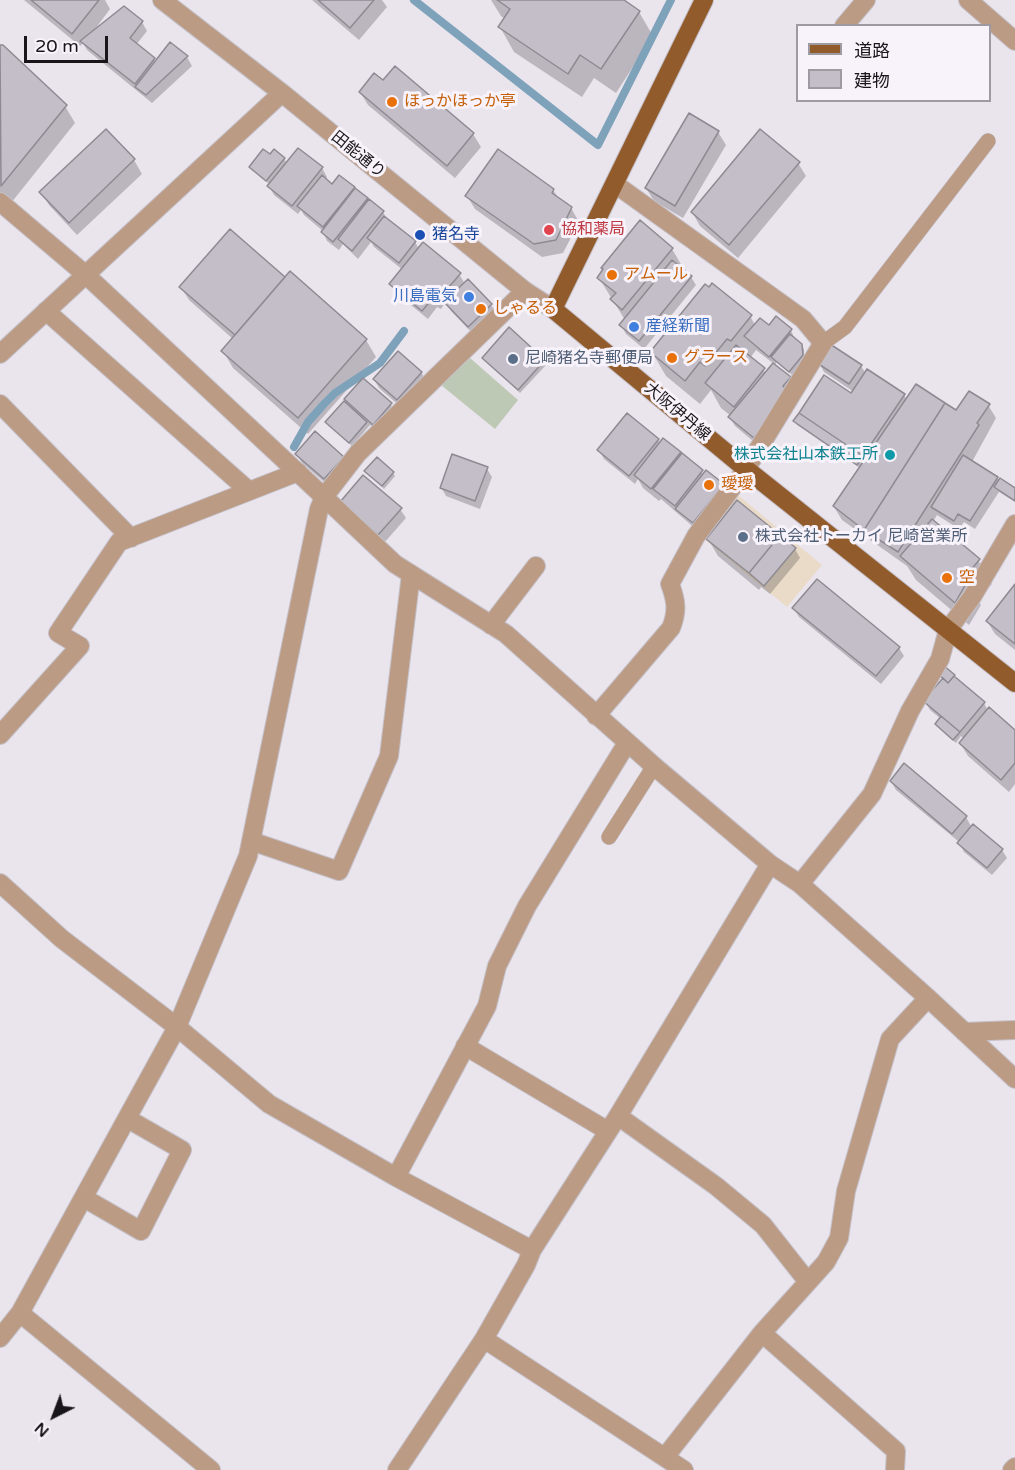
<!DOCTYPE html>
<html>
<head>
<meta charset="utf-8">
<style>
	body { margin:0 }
	#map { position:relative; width:1015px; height:1470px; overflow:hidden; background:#eae4ed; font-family:"Varela Round","Noto Sans JP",sans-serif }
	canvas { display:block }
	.legend { position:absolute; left:796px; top:24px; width:195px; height:78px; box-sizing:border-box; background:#f8f2fb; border:2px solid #9e9aa1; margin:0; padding:8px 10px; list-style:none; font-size:18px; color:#181619 }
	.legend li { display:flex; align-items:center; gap:12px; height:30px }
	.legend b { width:30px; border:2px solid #9e9aa1 }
	.north { position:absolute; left:24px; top:1386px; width:60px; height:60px; -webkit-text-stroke:4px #f8f2fb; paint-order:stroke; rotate:222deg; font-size:16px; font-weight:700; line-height:24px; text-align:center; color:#181619 }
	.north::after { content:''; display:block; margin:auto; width:21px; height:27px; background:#181619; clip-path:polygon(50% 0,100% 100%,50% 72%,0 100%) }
	.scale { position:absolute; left:24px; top:36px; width:84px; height:27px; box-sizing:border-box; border:3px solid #181619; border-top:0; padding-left:8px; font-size:18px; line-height:21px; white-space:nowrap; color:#181619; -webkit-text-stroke:4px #f8f2fb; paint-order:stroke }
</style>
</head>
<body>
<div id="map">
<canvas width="1015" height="1470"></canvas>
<ul class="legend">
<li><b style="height:8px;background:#925b2b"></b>道路</li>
<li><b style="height:16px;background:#c3bec7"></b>建物</li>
</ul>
<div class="north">N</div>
<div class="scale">20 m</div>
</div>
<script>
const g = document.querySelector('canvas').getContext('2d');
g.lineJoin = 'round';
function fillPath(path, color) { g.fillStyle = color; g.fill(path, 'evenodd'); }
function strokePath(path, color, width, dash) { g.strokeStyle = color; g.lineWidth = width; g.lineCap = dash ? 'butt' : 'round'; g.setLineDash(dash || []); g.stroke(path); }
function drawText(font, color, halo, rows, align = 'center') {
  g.font = font + ' "Varela Round","Noto Sans JP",sans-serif'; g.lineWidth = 6; g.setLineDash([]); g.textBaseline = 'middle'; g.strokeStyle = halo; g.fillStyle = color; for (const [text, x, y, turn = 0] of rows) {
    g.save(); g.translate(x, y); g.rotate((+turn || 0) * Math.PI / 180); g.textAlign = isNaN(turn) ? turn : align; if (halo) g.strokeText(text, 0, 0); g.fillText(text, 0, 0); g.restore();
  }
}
fillPath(new Path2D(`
	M738 495 822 565 787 607 703 538Z`), '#e9dbc8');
fillPath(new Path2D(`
	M470 358 518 400 495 429 441 385Z`), '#bdc9b4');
fillPath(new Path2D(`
	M24 0H105L110 9 93 32 124 8 142 22 147 31 136 45 156 63 187 57 192 66 152 103 87 50 83 43 80 46Z
	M312 0H382L387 7 359 40Z
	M491 0H622L639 12 653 36 616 93 594 78 582 97 514 52 500 27 505 19 501 16Z
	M0 47H3L65 106 75 123 11 203 0 193Z
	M395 68 473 134 481 147 455 178 368 105 360 92 383 82Z
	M106 131 134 160 142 174 77 235 49 205 41 192Z
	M718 132 726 145 683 218 654 201 646 188Z
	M270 156 284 158 287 164 322 168 327 177 325 180 332 186 353 188 368 203 383 212 388 221 415 242 419 249 459 274 465 284 468 281 491 305 496 313 474 335 451 311 446 302 441 309 437 307 428 319 396 293 391 284 403 270 374 247 371 242 358 259 343 244 339 250 327 241 323 231 304 215 301 210 298 214 274 195 269 186 270 185 251 167Z
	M798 163 806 176 738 258 700 226 692 212Z
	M553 190 559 199 571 208 579 222 563 253 542 257 475 209 467 196Z
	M672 249 682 266 680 269 691 277 696 285 644 349 626 334 621 325 625 320 599 278Z
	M284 278 366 340 376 357 308 434 233 368 223 351 233 339 189 300 181 287Z
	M750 316 755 325 791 330 795 340 804 349V360L792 375 777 362 774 366 789 378 794 387 759 446 735 426 730 418 731 416 721 408 711 390 700 404 666 376 652 352ZM756 350 774 364 766 373 750 358Z
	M484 358 544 361 546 365 520 393Z
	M819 363 861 366 866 374 868 371 904 395 907 400 957 412 988 405 996 418 972 462 997 478 1000 482 1015 489V502L999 492 975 529 964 522 959 529 937 515 933 522 978 560 992 584 978 601 981 605 969 625 916 580 907 566 842 520 834 507 860 468 797 425 794 421 851 396 854 392 824 372Z
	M421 372 426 381 402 408 379 388 374 379Z
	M346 399 390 404 396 413 379 432 370 425 352 446 327 423 352 410Z
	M658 440 660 444 680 453 704 475 723 485 698 531 661 499 659 501 643 488 638 479 635 484 604 459 599 450Z
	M297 454 343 458 330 487 302 463Z
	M487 469 492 477 480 509 446 496 441 487Z
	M366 471 393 473 395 476 384 489Z
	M342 502 400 509 406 518 384 543Z
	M708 539 795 549 800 558 770 594 761 587 759 590 718 556Z
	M1015 586V650L995 634 987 621Z
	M794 609 899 648 904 656 881 684 799 617Z
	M939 674 984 703 988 711 1015 732V784L1009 792 968 756 960 743 964 739 961 736 956 743 939 728 937 724 941 719 930 710 925 701 943 680Z
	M891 781 966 817 972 828 1002 850 1007 858 992 875 964 852 958 841 896 790Z`), '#0003');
strokePath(new Path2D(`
	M414 0 598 145 671 0
	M294 447 308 422 324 404 335 393 380 363 404 331`), '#7ea2b9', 8);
const building = new Path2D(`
	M31 0H99L72 34Z
	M318 0H374L350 28Z
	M497 0H624L640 11 601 69 580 55 568 74 498 27 510 9Z
	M124 6 143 21 130 38 155 58 135 84 80 41Z
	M170 42 188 56 146 95 135 87Z
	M0 45H3L67 105 1 186Z
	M395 66 474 133 447 166 359 92 374 73 383 80Z
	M689 113 719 131 675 206 645 188Z
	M106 129 135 159 69 223 39 192Z
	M760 129 800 162 729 245 691 212Z
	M298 148 323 167 292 206 267 186Z
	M263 149 270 154 274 149 285 158 266 181 249 167Z
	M498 149 554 189 552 193 572 207 556 240 534 244 465 196Z
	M322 175 332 184 339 175 355 187 323 227 297 206Z
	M355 188 368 198 333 242 321 232Z
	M369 199 384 211 352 251 338 239Z
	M384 216 416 241 399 263 367 238Z
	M640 220 673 248 622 310 610 299 616 293 597 278 603 269 601 268Z
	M230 229 285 277 235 335 179 287Z
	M423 242 461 273 443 294 442 293 435 301 432 299 422 311 389 284Z
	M672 260 692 276 639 341 619 325Z
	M290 271 367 339 298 418 221 351Z
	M468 279 492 304 468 327 444 302Z
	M712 283 752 315 731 341 727 339 705 366 700 362 685 381 650 352 705 284 709 287Z
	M776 316 792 329 769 357 744 336 760 318 769 325Z
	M509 327 545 360 518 390 482 358Z
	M790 334 802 344 803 355 789 372 771 357Z
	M830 344 862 365 849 384 817 363Z
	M736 345 765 368 734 407 705 383Z
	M398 351 422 372 397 400 373 379Z
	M773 363 791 377 783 386 788 391 779 406 754 438 728 417Z
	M867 369 905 394 863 456 799 413 824 375 851 393Z
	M363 378 392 403 373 425 344 399Z
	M916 384 945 403 864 530 833 506Z
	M969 391 990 404 977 423 979 425 898 552 864 530 945 403 956 410Z
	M344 401 367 422 349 443 325 422Z
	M627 413 659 439 629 476 597 450Z
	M799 413 863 456 857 465 793 421Z
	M315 431 344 457 324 479 295 454Z
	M663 438 681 452 651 489 634 475Z
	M682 453 703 470 675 506 653 489Z
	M452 454 488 467 475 501 440 488Z
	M963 455 998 477 970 521 958 514 954 521 931 507Z
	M377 457 394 472 382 486 364 471Z
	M706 470 724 484 693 523 675 509Z
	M363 475 402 508 378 535 340 502Z
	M1000 478 1015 488V501L994 487Z
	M737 500 780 535 749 573 706 539Z
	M932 519 980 559 965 577 968 580 955 603 900 556Z
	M780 535 796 548 764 586 749 573Z
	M817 579 900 647 876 676 792 608Z
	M1015 584V644L986 621Z
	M943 665 955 675 948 683 937 673Z
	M954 676 985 702 960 732 923 701 943 678 948 683Z
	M989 707 1015 730V763L1001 780 959 743Z
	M941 716 960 732 953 740 935 724Z
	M904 763 967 816 952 834 890 781Z
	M973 824 1003 849 987 868 957 843Z`);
fillPath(building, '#c3bec7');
strokePath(building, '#8f8a92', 1.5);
const service = new Path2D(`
	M823 343 845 327 988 141
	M609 837 654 766`);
const minor = new Path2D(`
	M968 0 1015 41
	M844 26 866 0
	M0 202 86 275 324 497 319 509 248 856 177 1027 20 1313 0 1338
	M525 291 358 453 324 497 395 564 506 634 654 766 770 864 800 884 928 998 1015 1079
	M46 311 249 491
	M0 404 131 538
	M491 625 536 566
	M596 716 671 628C678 611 676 600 670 584L696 536 746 469 823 343 803 319 615 184
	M0 735 80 646 58 633 119 542 298 472
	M251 841 339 871 389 756 411 574
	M0 883 62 939 177 1027 269 1104 396 1177 532 1250
	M800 884 872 794 910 711 940 659 948 630 972 597 1015 524
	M964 1032 1015 1030
	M465 1046 608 1131
	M618 1116 716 1186 763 1225 808 1282
	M396 1177 487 1006 497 966 527 906 627 743
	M84 1198 141 1231 182 1150 128 1119
	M20 1313 211 1470
	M762 1333 896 1451 895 1470
	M484 1339 684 1470
	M665 1457 762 1333 826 1262 839 1238 846 1191 890 1039 928 998
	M397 1470 484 1339 526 1265 532 1250 618 1116 770 864
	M1012 1470 1015 1467`);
const tertiary = new Path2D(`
	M162 0 282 93 525 291 553 309
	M0 354 282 93`);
const primary = new Path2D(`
	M704 0 553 309 746 469 1015 683`);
strokePath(service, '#c4bfc7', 16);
strokePath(minor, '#c4bfc7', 20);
strokePath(tertiary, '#c4bfc7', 20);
strokePath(primary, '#c4bfc7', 20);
strokePath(service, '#bb9b83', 15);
strokePath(minor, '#bb9b83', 18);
strokePath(tertiary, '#bb9b83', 18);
strokePath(primary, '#925b2b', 18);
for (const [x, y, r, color] of [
	[392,102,6,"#e8710a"],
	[549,230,6,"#e0444e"],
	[420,235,6,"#1a4fb4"],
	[612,275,6,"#e8710a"],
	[469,297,6,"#3f7fe0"],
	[481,309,6,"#e8710a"],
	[634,327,6,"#3f7fe0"],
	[672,358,6,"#e8710a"],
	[513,359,6,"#5c6f8a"],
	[890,455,6,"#0f9aa8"],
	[709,485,6,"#e8710a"],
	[743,537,6,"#5c6f8a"],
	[947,578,6,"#e8710a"]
]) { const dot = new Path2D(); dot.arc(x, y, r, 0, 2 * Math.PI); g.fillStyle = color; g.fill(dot); strokePath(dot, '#f8f2fb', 2); }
drawText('16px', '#c56008', '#f8f2fb', [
	["ほっかほっか亭",404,102],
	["アムール",624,275],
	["しゃるる",493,309],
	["グラース",684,358],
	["璦璦",721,485],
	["空",959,578]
], 'left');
drawText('16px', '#181619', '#f8f2fb', [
	["田能通り",358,155,39],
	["大阪伊丹線",677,412,40]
]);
drawText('16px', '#be3a42', '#f8f2fb', [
	["協和薬局",561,230]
], 'left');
drawText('16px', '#164399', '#f8f2fb', [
	["猪名寺",432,235]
], 'left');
drawText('16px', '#366cbe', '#f8f2fb', [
	["川島電気",457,297],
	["産経新聞",646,327,"left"]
], 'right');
drawText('16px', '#4e5e75', '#f8f2fb', [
	["尼崎猪名寺郵便局",525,359],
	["株式会社トーカイ 尼崎営業所",755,537]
], 'left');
drawText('16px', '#0d838f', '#f8f2fb', [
	["株式会社山本鉄工所",878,455]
], 'right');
</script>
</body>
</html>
